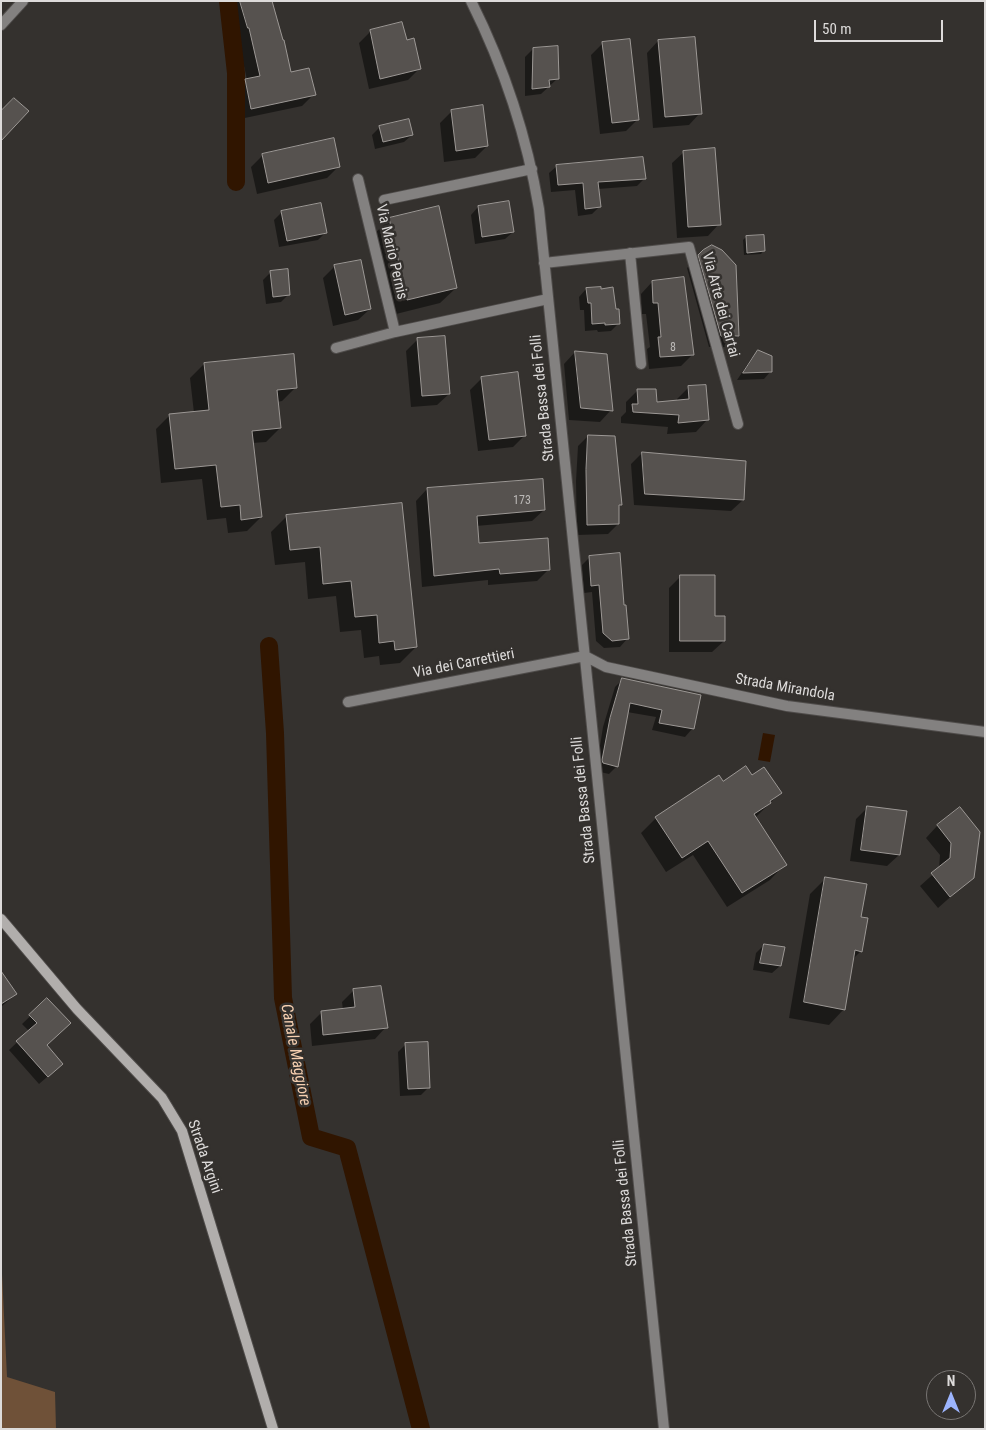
<!DOCTYPE html>
<html>
<head>
<meta charset="utf-8">
<style>
	body { margin:0 }
	#map { position:relative; width:986px; height:1430px; overflow:hidden; background:#34312e; font-family:"Roboto Condensed",sans-serif }
	canvas { display:block }
	.frame { position:absolute; inset:0; border:2px solid #dddbda; pointer-events:none }
	.north { position:absolute; left:926px; top:1370px; width:50px; height:50px; box-sizing:border-box; background:#34312e; border:1px solid #787573; border-radius:50%; rotate:0deg; font-size:14px; font-weight:700; line-height:20px; text-align:center; color:#dddbda }
	.north::after { content:''; display:block; margin:auto; width:18px; height:22px; background:#9cb4fd; clip-path:polygon(50% 0,100% 100%,50% 72%,0 100%) }
	.scale { position:absolute; left:814px; top:20px; width:129px; height:22px; box-sizing:border-box; border:2px solid #dddbda; border-top:0; padding-left:6px; font-size:15px; line-height:18px; white-space:nowrap; color:#dddbda; -webkit-text-stroke:4px #34312e; paint-order:stroke }
</style>
</head>
<body>
<div id="map">
<canvas width="986" height="1430"></canvas>
<div class="frame"></div>
<div class="north">N</div>
<div class="scale">50 m</div>
</div>
<script>
const g = document.querySelector('canvas').getContext('2d');
g.lineJoin = 'round';
function fillPath(path, color) { g.fillStyle = color; g.fill(path, 'evenodd'); }
function strokePath(path, color, width, dash) { g.strokeStyle = color; g.lineWidth = width; g.lineCap = dash ? 'butt' : 'round'; g.setLineDash(dash || []); g.stroke(path); }
function drawText(font, color, halo, rows, align = 'center') {
  g.font = font + ' "Roboto Condensed",sans-serif'; g.lineWidth = 5; g.setLineDash([]); g.textBaseline = 'middle'; g.strokeStyle = halo; g.fillStyle = color; for (const [text, x, y, turn = 0] of rows) {
    g.save(); g.translate(x, y); g.rotate((+turn || 0) * Math.PI / 180); g.textAlign = isNaN(turn) ? turn : align; if (halo) g.strokeText(text, 0, 0); g.fillText(text, 0, 0); g.restore();
  }
}
fillPath(new Path2D(`
	M1 1253 7 1377 55 1392 56 1429H1Z`), '#6f5138');
fillPath(new Path2D(`
	M763 733 775 735 770 762 758 760Z`), '#301500');
fillPath(new Path2D(`
	M226 1H271L290 73 314 94 302 106 240 119 234 92 247 80 238 38 236 39Z
	M371 31 406 41 420 68 408 80 369 89 359 43Z
	M658 41 700 113 689 125 653 128 647 53Z
	M603 43 638 119 626 131 600 134 591 55Z
	M533 49 557 79 541 94 525 96V57Z
	M452 111 487 146 475 158 444 162 440 123Z
	M380 127 412 135 404 142 375 149 372 135Z
	M684 152 719 224 708 236 677 238 672 163Z
	M263 155 339 166 327 178 257 194 251 167Z
	M557 166 645 178 637 186 598 189 599 207 592 214 578 216 575 190 551 192 549 173Z
	M478 207 513 232 505 239 475 244 471 215Z
	M282 212 326 232 318 240 279 247 274 220Z
	M390 219 456 288 440 303 392 315 374 234Z
	M746 237 764 250 761 254 744 255 743 240Z
	M704 251 738 336 726 347H709L687 268Z
	M335 266 370 309 358 320 333 326 323 278Z
	M271 272 289 294 281 302 266 304 263 280Z
	M652 282 693 354 681 366 649 369 647 349 650 347 646 314H642L641 294Z
	M586 289H612L615 310 619 323 611 331 598 332 597 330 585 331 584 310H580L579 297Z
	M418 339 449 394 437 405 411 407 406 351Z
	M575 352 611 410 600 422 569 420 564 364Z
	M759 352 771 371 764 379 737 380 751 359Z
	M293 355 296 387 282 401 277 402 280 428 266 442 252 443 261 517 247 531 228 533 226 518 207 520 202 479 161 483 156 429 170 415 194 413 190 378 204 364Z
	M482 378 525 435 513 447 478 451 470 390Z
	M689 387 707 420 696 432 667 434 668 427 621 423V417L626 412V402L637 391 656 403 677 402V399Z
	M588 436 621 504 618 508V524L608 534 577 535 576 481 578 446Z
	M642 453 743 500 731 511 634 505 631 464Z
	M427 489 544 510 532 521 476 526 478 544 549 569 537 581 488 585V580L422 587 416 501Z
	M401 505 416 647 400 663 380 665 379 656 364 658 361 630 340 632 336 596 308 599 305 562 275 565 271 532 287 516Z
	M590 557 627 639 620 647 604 648 596 641 592 592 584 593 582 565Z
	M681 576 714 617 724 641 712 652H669V588Z
	M623 679 699 696 692 729 685 737 652 730 656 717 627 712 617 766 609 774 596 771 603 727 615 687Z
	M752 777 780 793 755 818 785 864 770 880 727 907 693 855 666 872 641 833 656 818 723 783Z
	M868 807 899 855 887 866 850 861 856 819Z
	M960 808 973 877 938 908 920 886 939 869 940 855 926 838 937 826Z
	M825 879 860 918 861 951 853 959 844 1009 829 1025 789 1018 810 894Z
	M764 945 780 966 772 973 753 970 756 953Z
	M1 973 16 994 1 1007Z
	M354 990 386 1027 375 1039 312 1046 310 1024 322 1012 343 1010 342 1002Z
	M47 1000 45 1046 54 1071 39 1084 9 1050 29 1031 22 1024Z
	M406 1044 429 1087 421 1095 400 1096 398 1052Z`), '#0007');
strokePath(new Path2D(`
	M228 1 236 73V182
	M269 646 275 733 283 998 311 1137 347 1148 421 1429`), '#301500', 18);
const building = new Path2D(`
	M240 1H272L283 40H284L291 72 309 68 316 95 251 109 245 79 260 76 249 28H248Z
	M402 22 407 40 414 38 421 69 380 79 370 30Z
	M695 37 702 114 665 117 658 40Z
	M630 39 639 120 612 123 602 42Z
	M558 46 559 79 549 80 550 87 532 89 533 48Z
	M14 98 29 111 1 141V111Z
	M483 105 488 146 456 151 451 110Z
	M409 119 413 135 383 142 379 126Z
	M334 138 340 167 268 183 262 154Z
	M715 148 721 225 688 227 683 151Z
	M643 157 646 179 598 182 601 207 585 209 583 183 558 185 556 165Z
	M509 201 514 232 482 237 478 206Z
	M321 203 327 233 287 241 281 211Z
	M439 206 457 288 407 300 389 218Z
	M764 235 765 251 747 253 746 236Z
	M712 245 722 250 736 265 739 336H721L698 255 703 250Z
	M361 260 371 309 345 315 334 265Z
	M288 269 290 295 273 297 270 271Z
	M684 277 694 355 660 357 658 337H661L658 303H653L652 281Z
	M601 287V289L613 287 616 309H619L620 324 605 325V323L592 324 591 303H588L586 288Z
	M445 336 450 394 422 396 417 338Z
	M758 350 772 356V372L743 373Z
	M575 351 607 354 613 411 581 408Z
	M294 354 297 388 277 390 281 428 252 431 262 517 241 520 240 505 221 507 216 465 175 469 169 414 209 410 204 363Z
	M518 372 526 436 489 440 481 377Z
	M706 385 709 420 678 423 679 415 633 412 632 404H638L637 389H656L657 402 689 399 688 386Z
	M588 435 615 436 622 505H619V524L587 525 586 470Z
	M642 452 746 461 744 500 645 494Z
	M543 479 545 510 477 516 479 543 548 538 550 570 500 574 499 569 434 576 427 488Z
	M402 503 417 647 395 650 394 641 379 643 377 615 355 617 351 581 323 584 320 547 290 550 286 515Z
	M620 553 624 605H626L629 639 612 641 603 633 599 585 591 586 589 556Z
	M680 575H715V616H725V641H680Z
	M622 678 701 695 694 729 659 723 662 710 630 703 618 767 603 763 602 760 610 718Z
	M746 766 752 775 764 767 782 793 770 801 771 803 754 814 787 865 742 893 708 841 682 858 655 817 719 775 723 781Z
	M867 806 907 811 900 855 861 850Z
	M960 807 980 832 974 878 950 897 931 873 950 858 951 843 937 825Z
	M825 877 867 884 861 917 868 918 862 952 855 950 845 1010 804 1002Z
	M764 944 785 947 781 966 760 963Z
	M1 971 17 994 1 1004Z
	M381 986 388 1028 323 1035 321 1011 355 1007 353 989Z
	M47 998 71 1023 47 1045 63 1064 48 1077 16 1041 37 1023 29 1015Z
	M428 1042 430 1088 408 1089 405 1043Z`);
fillPath(building, '#56524f');
strokePath(building, '#9c9895', 1);
const street = new Path2D(`
	M471 1C504 67 527 137 539 209L664 1429
	M1 25 23 1
	M358 179 395 332
	M384 200 532 169
	M630 253 641 364
	M544 263 689 247 738 424
	M336 348 395 332 548 299
	M348 702 585 656 606 667 787 706 985 732`);
const secondary = new Path2D(`
	M1 919 77 1009 162 1098 182 1131 273 1429`);
strokePath(street, '#4f4c4a', 12);
strokePath(secondary, '#4f4c4a', 12);
strokePath(street, '#838180', 10);
strokePath(secondary, '#b1aeac', 10);
drawText('12px', '#bbb9b7', null, [
	["8",673,348],
	["173",522,501]
]);
drawText('15px', '#dddbda', '#34312e', [
	["Via Mario Pernis",391,252,77],
	["Via Arte dei Cartai",720,305,75],
	["Strada Bassa dei Folli",543,398,-96],
	["Via dei Carrettieri",464,664,-11],
	["Strada Mirandola",785,688,10],
	["Strada Bassa dei Folli",584,800,-96],
	["Strada Argini",204,1157,71],
	["Strada Bassa dei Folli",626,1203,-96]
]);
drawText('italic 16px', '#f6cfb0', '#34312e', [
	["Canale Maggiore",295,1055,79]
]);
</script>
</body>
</html>
